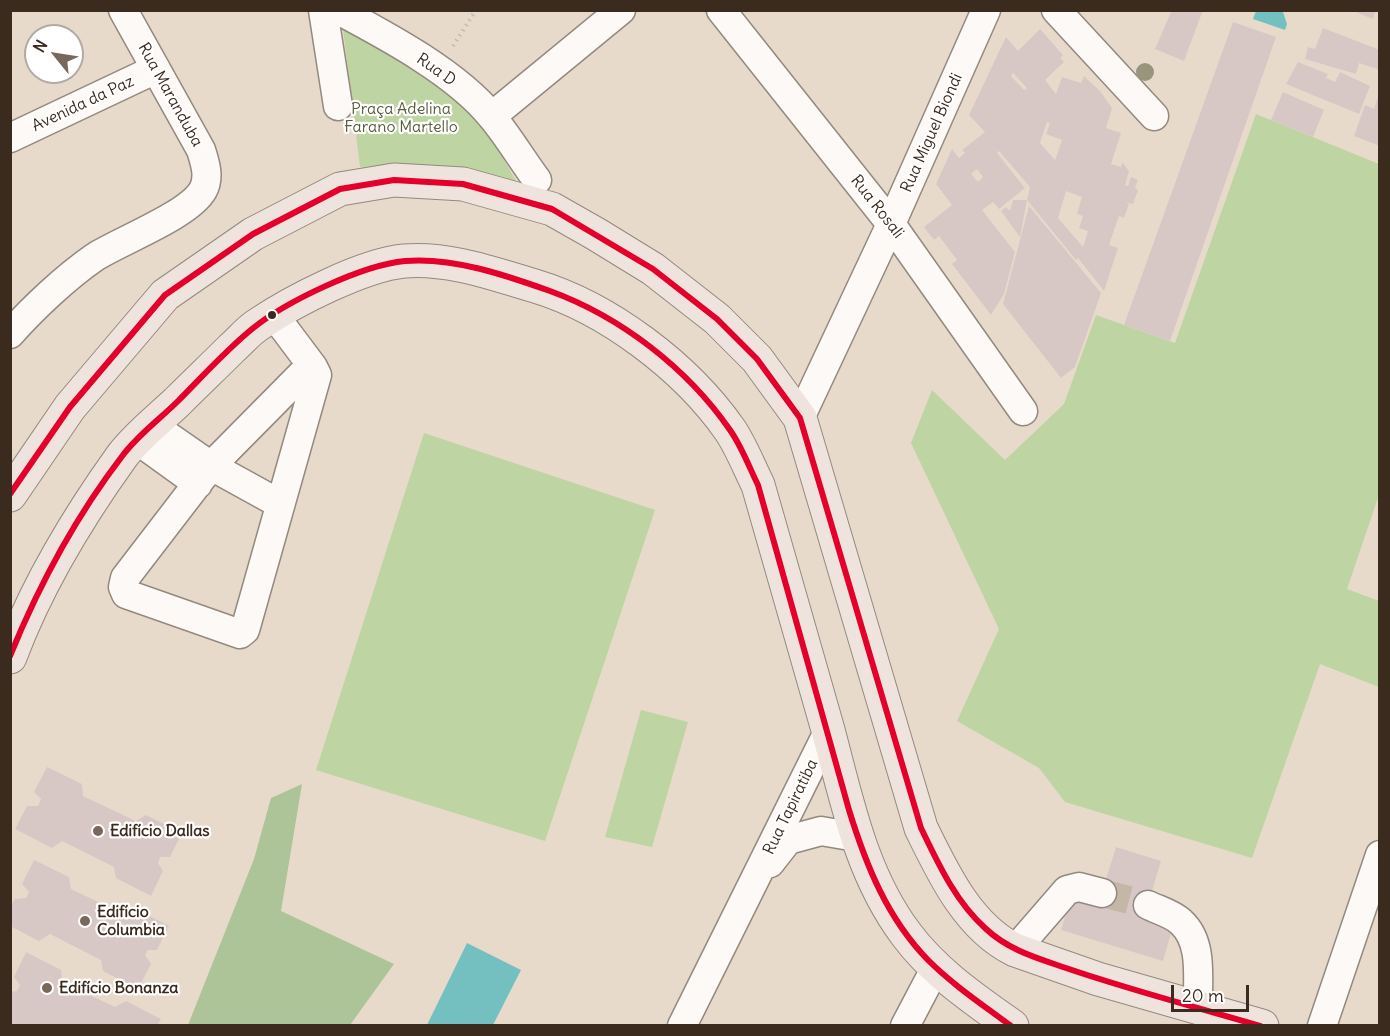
<!DOCTYPE html>
<html>
<head>
<meta charset="utf-8">
<style>
	body { margin:0 }
	#map { position:relative; width:1390px; height:1036px; overflow:hidden; background:#e8dacb; font-family:Delius,sans-serif }
	canvas { display:block }
	.frame { position:absolute; inset:0; border:12px solid #3b2a1e; pointer-events:none }
	.north { position:absolute; left:24px; top:24px; width:60px; height:60px; box-sizing:border-box; background:#fff; border:2px solid #b1aaa5; border-radius:50%; rotate:300deg; font-size:16px; font-weight:700; line-height:24px; text-align:center; color:#3b2a1e }
	.north::after { content:''; display:block; margin:auto; width:21px; height:27px; background:#78685b; clip-path:polygon(50% 0,100% 100%,50% 72%,0 100%) }
	.scale { position:absolute; left:1171px; top:985px; width:78px; height:27px; box-sizing:border-box; border:3px solid #3b2a1e; border-top:0; padding-left:8px; font-size:18px; line-height:21px; white-space:nowrap; color:#3b2a1e; -webkit-text-stroke:4px #fff; paint-order:stroke }
</style>
</head>
<body>
<div id="map">
<canvas width="1390" height="1036"></canvas>
<div class="frame"></div>
<div class="north">N</div>
<div class="scale">20 m</div>
</div>
<script>
const g = document.querySelector('canvas').getContext('2d');
g.lineJoin = 'round';
function fillPath(path, color) { g.fillStyle = color; g.fill(path, 'evenodd'); }
function strokePath(path, color, width, dash) { g.strokeStyle = color; g.lineWidth = width; g.lineCap = dash ? 'butt' : 'round'; g.setLineDash(dash || []); g.stroke(path); }
function drawText(font, color, halo, rows, align = 'center') {
  g.font = font + ' Delius,sans-serif'; g.lineWidth = 4.5; g.setLineDash([]); g.textBaseline = 'middle'; g.strokeStyle = halo; g.fillStyle = color; for (const [text, x, y, turn = 0] of rows) {
    g.save(); g.translate(x, y); g.rotate((+turn || 0) * Math.PI / 180); g.textAlign = isNaN(turn) ? turn : align; if (halo) g.strokeText(text, 0, 0); g.fillText(text, 0, 0); g.restore();
  }
}
fillPath(new Path2D(`
	M342 21 477 114 525 196 434 165 360 167Z
	M1256 114 1379 164V495L1347 589 1379 601V687L1320 664 1252 858 1065 802 1039 768 957 721 999 629 911 443 932 390 1005 460 1064 404 1096 315 1175 343Z
	M424 433 655 510 545 841 316 770Z
	M641 710 688 722 652 847 605 837Z`), '#bed4a2');
fillPath(new Path2D(`
	M302 784 281 911 394 964 350 1025H188L254 859 271 798Z`), '#adc498');
fillPath(new Path2D(`
	M1256 11 1283 12 1287 24 1285 30 1253 19Z
	M467 943 521 970 493 1025H427Z`), '#74bfc0');
fillPath(new Path2D(`
	M1172 10H1203L1184 61 1155 49Z
	M1351 10H1376L1373 19Z
	M1233 22 1276 37 1170 341 1124 325Z
	M1323 28 1380 50V70L1359 63 1356 74 1305 59 1308 47 1315 49Z
	M1040 29 1063 55 1060 58 1064 62 1045 80 1056 94 1062 77 1081 83 1084 76 1100 91 1112 108 1106 128 1121 133 1111 164 1121 167 1122 162 1129 171 1125 185 1128 186 1131 177 1138 180 1135 188 1138 190 1133 204 1126 202 1129 204 1124 218 1119 216 1109 245 1118 248 1104 291 1078 258 1076 260 1027 200 1030 187 999 151 997 153 1025 188 999 209 993 202 982 210 1015 252 1004 294 991 315 952 264 957 260 939 236 934 240 924 227 952 205 936 184 952 149 959 158 965 153 962 150 985 132 969 115 1006 37 1018 51ZM1013 73 1027 88 1024 90 1011 76ZM1047 122 1050 123 1046 134 1062 140 1055 160 1040 143ZM977 169 983 177 978 182 971 174ZM1066 191 1082 197 1077 214 1083 216 1079 228 1088 231 1083 247 1058 218Z
	M1298 62 1328 74 1326 78 1335 82 1340 72 1370 86 1359 114 1286 84Z
	M1283 92 1324 110 1313 137 1271 120Z
	M1379 94H1380V146L1354 136 1365 105 1374 109Z
	M1013 200H1027L1020 237 1001 211 1006 207 1010 211Z
	M1029 206 1101 293 1075 367 1061 378 1003 304Z
	M47 767 82 784 83 796 136 821 146 815 182 833 170 857H160L158 863 163 871 151 896 116 878 114 867 62 841 52 848 15 829 27 806H38L41 799 34 792Z
	M1116 847 1161 861 1146 911 1175 920 1163 961 1061 930 1072 894 1099 902Z
	M34 860 69 877 71 889 124 914 134 908 169 926 157 950H148L145 955 151 964 138 989 103 971 101 960 50 934 39 941 10 926V907L15 899 26 898 29 892 22 884Z
	M26 952 61 970 62 982 115 1007 126 1001 161 1019 157 1026H15L10 1023V992L17 991 20 985 14 977Z`), '#d7c8c6');
strokePath(new Path2D(`
	M1102 893 1148 905`), '#c5b7a8', 28, [28, 14]);
const minor = new Path2D(`
	M323 10 338 106
	M338 10C387 36 458 74 492 117 508 136 522 160 537 180
	M721 10 891 224 1023 411
	M1056 10 1154 116
	M492 116 621 10
	M10 138 156 69
	M274 315 313 367
	M10 334C33 308 66 277 95 257 122 240 189 215 203 190 210 177 205 163 201 150L123 10
	M313 367 317 375 245 630 240 634 126 594 123 587 125 578 211 466 302 374Z
	M800 418 891 224 986 10
	M152 425 211 466 280 504
	M137 440 198 484
	M770 863 788 840 821 831 856 837
	M1148 905C1158 910 1173 914 1181 922 1204 943 1197 980 1198 1008
	M1015 950 1067 890 1079 887 1102 893
	M682 1026 828 732
	M905 1026 936 967
	M1322 1026 1380 855`);
const major = new Path2D(`
	M10 495 70 407 165 295 253 234 340 189 394 180 463 184 552 209 596 234 653 269 717 319 757 359 800 418 921 828C943 873 968 927 1015 950L1098 979 1262 1026
	M10 657C36 587 79 516 122 456 137 436 159 419 177 402 195 384 214 366 232 348 241 340 249 330 259 324 293 301 363 265 404 261 448 257 494 274 535 286 608 308 686 367 730 430 741 446 749 467 758 485 781 567 805 648 828 730 847 801 861 874 906 934 934 972 974 999 1012 1026`);
strokePath(minor, '#92897f', 31);
strokePath(major, '#92897f', 35);
strokePath(new Path2D(`
	M453 46 476 10`), '#bfbbb7', 4, [1.5, 4.5]);
strokePath(minor, '#fcf9f7', 28);
strokePath(major, '#efe4dd', 33);
strokePath(new Path2D(`
	M10 494 70 407 165 295 253 234 340 189 394 180 463 184 552 209 653 269 717 319 757 359 800 418 921 828C938 863 955 901 985 928 1008 950 1037 958 1066 968 1130 990 1196 1007 1260 1026
	M10 656C39 585 76 516 123 455 139 434 160 419 178 401 202 377 225 351 252 329 285 302 362 265 405 261 453 257 505 275 550 291 621 317 687 368 730 430 742 447 749 467 758 485L849 810C866 865 887 918 928 960 953 985 983 1005 1011 1026`), '#e4002b', 6);
g.fillStyle = '#99957c';
for (const [x, y] of [
	[1145,72]
]) { g.beginPath(); g.arc(x, y, 9, 0, 2 * Math.PI); g.fill(); }
for (const [x, y, r, color] of [
	[272,315,5,"#3b2a1e"],
	[98,831,6,"#78685b"],
	[85,921,6,"#78685b"],
	[47,988,6,"#78685b"]
]) { const dot = new Path2D(); dot.arc(x, y, r, 0, 2 * Math.PI); g.fillStyle = color; g.fill(dot); strokePath(dot, '#fff', 2); }
drawText('16px', '#3b2a1e', '#fff', [
	["Rua D",436,70,35],
	["Rua Maranduba",170,95,61],
	["Avenida da Paz",83,104,-25],
	["Rua Miguel Biondi",932,133,-66],
	["Rua Rosali",877,207,52],
	["Rua Tapiratiba",791,807,-64]
]);
drawText('16px', '#585c3b', '#fff', [
	["Praça Adelina",401,109],
	["Farano Martello",401,127]
]);
drawText('bold 16px', '#3b2a1e', '#fff', [
	["Edifício Dallas",110,831],
	["Edifício",97,912],
	["Columbia",97,930],
	["Edifício Bonanza",59,988]
], 'left');
</script>
</body>
</html>
